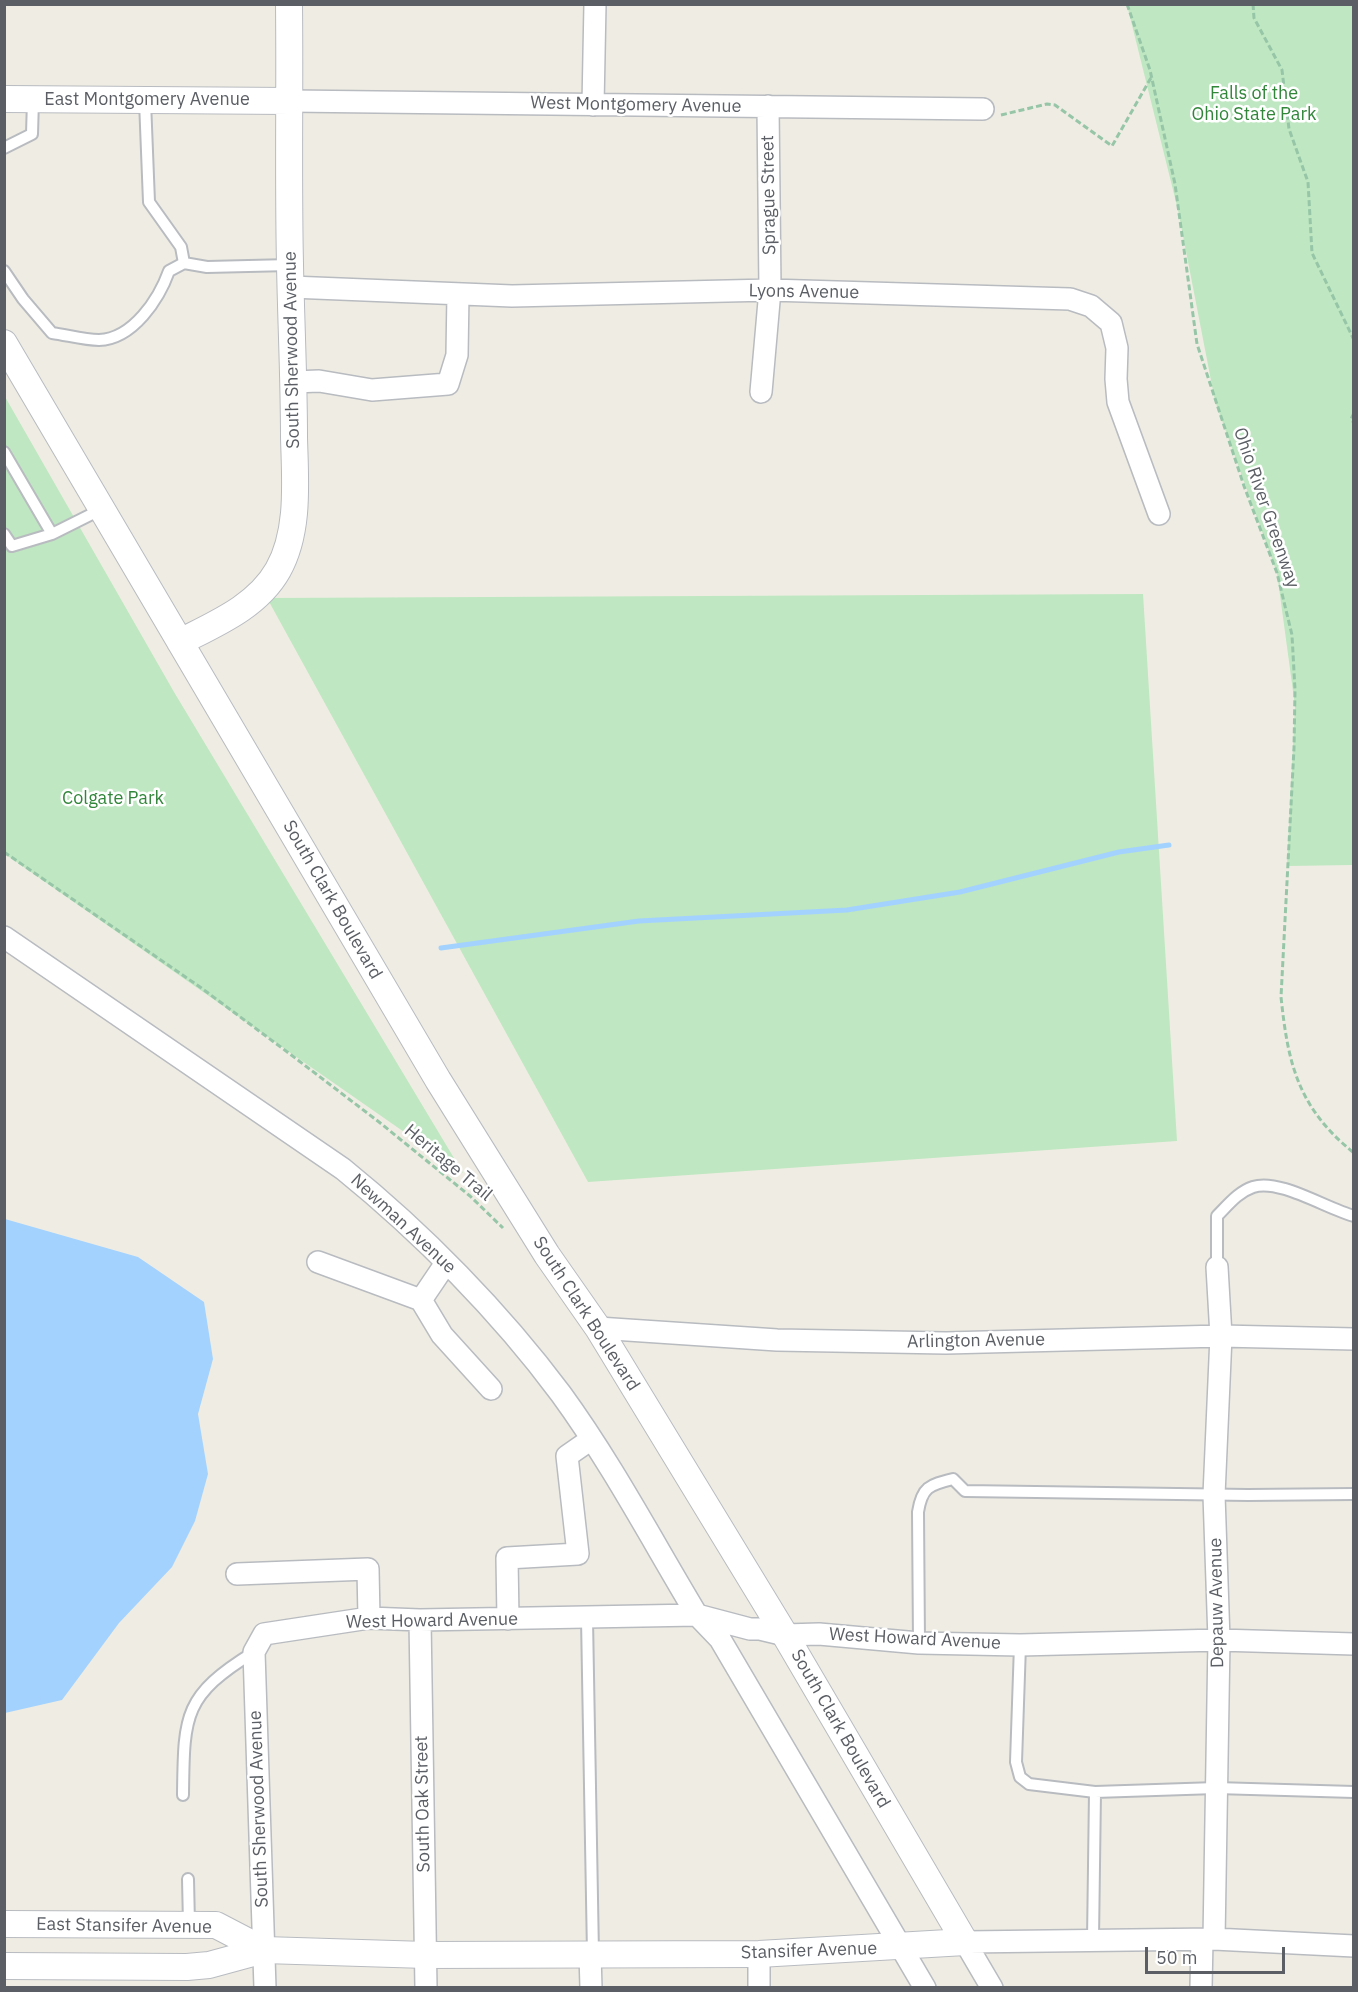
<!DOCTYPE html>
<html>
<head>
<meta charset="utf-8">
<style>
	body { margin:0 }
	#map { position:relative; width:1358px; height:1992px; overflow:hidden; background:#efede3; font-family:"IBM Plex Sans",sans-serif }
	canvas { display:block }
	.frame { position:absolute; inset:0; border:6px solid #5b5f65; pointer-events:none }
	.scale { position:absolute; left:1145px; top:1947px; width:140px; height:27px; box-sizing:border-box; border:3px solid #5b5f65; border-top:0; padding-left:8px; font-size:18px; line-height:21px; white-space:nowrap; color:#5b5f65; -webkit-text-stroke:4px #fff; paint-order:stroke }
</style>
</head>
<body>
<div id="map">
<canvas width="1358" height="1992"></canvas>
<div class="frame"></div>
<div class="scale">50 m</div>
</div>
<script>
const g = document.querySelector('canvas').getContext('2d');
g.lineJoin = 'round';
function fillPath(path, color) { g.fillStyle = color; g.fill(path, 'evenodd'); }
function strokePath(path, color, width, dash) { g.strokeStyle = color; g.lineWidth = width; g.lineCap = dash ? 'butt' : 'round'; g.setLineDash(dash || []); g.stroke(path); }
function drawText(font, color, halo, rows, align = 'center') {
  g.font = font + ' "IBM Plex Sans",sans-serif'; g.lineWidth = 5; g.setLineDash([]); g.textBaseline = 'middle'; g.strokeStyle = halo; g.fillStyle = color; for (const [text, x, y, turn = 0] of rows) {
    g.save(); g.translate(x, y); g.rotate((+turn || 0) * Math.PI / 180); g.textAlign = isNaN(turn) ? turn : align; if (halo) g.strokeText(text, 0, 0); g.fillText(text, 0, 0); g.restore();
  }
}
fillPath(new Path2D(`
	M1127 5H1353V865L1287 866 1295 706 1277 573 1215 401 1178 210Z
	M4 395 174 692 463 1173 5 854Z
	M1143 594 1177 1141 588 1182 267 598Z`), '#bfe7c1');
fillPath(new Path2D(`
	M5 1219 138 1257 204 1302 213 1359 198 1414 208 1474 195 1521 172 1567 119 1623 62 1700 5 1713Z`), '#a3d2ff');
strokePath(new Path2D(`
	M441 948 639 921 847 910 960 892 1119 852 1169 845`), '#a3d2ff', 5);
const service = new Path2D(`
	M145 101 149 202 181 247 184 263
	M4 148 32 134 33 100
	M4 271 23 299 52 333C67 335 84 340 99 340 133 339 159 299 169 271L184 263 207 267 290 265
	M4 452 52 534
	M4 534 12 546 52 534 102 509
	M1217 1267V1216C1228 1205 1238 1192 1253 1187 1279 1178 1327 1209 1354 1216
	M587 1619 593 1954
	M919 1643 918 1512C922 1487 929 1485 953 1479L965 1491 1248 1495 1354 1494
	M1020 1645 1016 1762 1020 1777 1029 1784 1095 1792 1093 1939
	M1095 1792 1216 1788 1354 1792
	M183 1795C184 1715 183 1696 254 1652
	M188 1879 189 1924`);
const minor = new Path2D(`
	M290 101 983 109
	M593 105 595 4
	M291 287 512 296 770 290 1070 299 1091 306 1111 323 1117 348 1116 379 1118 402 1159 514
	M294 382 319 381 372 390 448 384 457 355 458 294
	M761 392 770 290 768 106
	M4 937 343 1169C422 1233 500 1312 561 1394 612 1464 653 1542 697 1615L720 1639 925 1988
	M318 1262 421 1300
	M446 1263 421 1300 442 1335 491 1389
	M598 1328 777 1340 946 1343 1221 1336 1354 1339
	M237 1574 368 1569 369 1618
	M508 1619 507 1558 578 1554 567 1456 590 1440
	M420 1620 426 1988
	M1214 1939 1219 1640 1214 1495 1221 1336 1217 1267
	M590 1954 591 1988
	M265 1988 254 1652 264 1634 369 1618 420 1620 697 1615 750 1629H760L785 1635 819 1634 919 1643 1020 1645 1219 1640 1354 1644
	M759 1988V1954
	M992 1988 965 1942 1214 1939 1354 1946
	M1201 1988 1202 1940`);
const tertiary = new Path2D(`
	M4 99 290 101
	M4 343 438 1080 547 1255 598 1328 785 1635 965 1942 759 1954 426 1955 264 1950 209 1965 187 1967 4 1966
	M180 642C215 624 257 607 278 570 300 531 295 480 294 437 294 379 291 321 290 264 288 177 290 91 289 4
	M4 1924 216 1925 264 1950`);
strokePath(service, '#b8bbc0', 14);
strokePath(minor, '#b8bbc0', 24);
strokePath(tertiary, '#b8bbc0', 28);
strokePath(new Path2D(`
	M1127 4 1150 70 1175 184 1197 344 1244 486 1277 573 1292 635 1295 690 1294 748 1281 997C1288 1064 1298 1108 1354 1153
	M1253 4 1254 18 1282 70 1289 129 1308 182 1312 253 1354 340
	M1001 115 1047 104 1055 105 1112 146 1152 76
	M1354 413 1351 419 1354 423
	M4 852 200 987 286 1051 379 1122 470 1196 503 1228`), '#96c6a7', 3, [6, 3]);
strokePath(service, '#fff', 10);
strokePath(minor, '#fff', 21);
strokePath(tertiary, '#fff', 26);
drawText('18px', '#31863a', '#fff', [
	["Falls of the",1254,94],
	["Ohio State Park",1254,115],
	["Colgate Park",113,799]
]);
drawText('18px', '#5b5f65', '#fff', [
	["East Montgomery Avenue",147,100],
	["West Montgomery Avenue",636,105,1],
	["Sprague Street",769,195,-91],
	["Lyons Avenue",804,292,1],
	["South Sherwood Avenue",292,350,-91],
	["Ohio River Greenway",1266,508,71],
	["South Clark Boulevard",332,900,60],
	["Heritage Trail",448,1163,40],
	["Newman Avenue",403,1224,43],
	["South Clark Boulevard",586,1314,57],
	["Arlington Avenue",976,1341,-1],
	["Depauw Avenue",1217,1603,-91],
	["West Howard Avenue",432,1621,-1],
	["West Howard Avenue",915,1639,3],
	["South Clark Boulevard",840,1729,60],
	["South Oak Street",423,1804,-91],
	["South Sherwood Avenue",259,1809,-92],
	["East Stansifer Avenue",124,1926,1],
	["Stansifer Avenue",809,1951,-2]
]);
</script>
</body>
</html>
